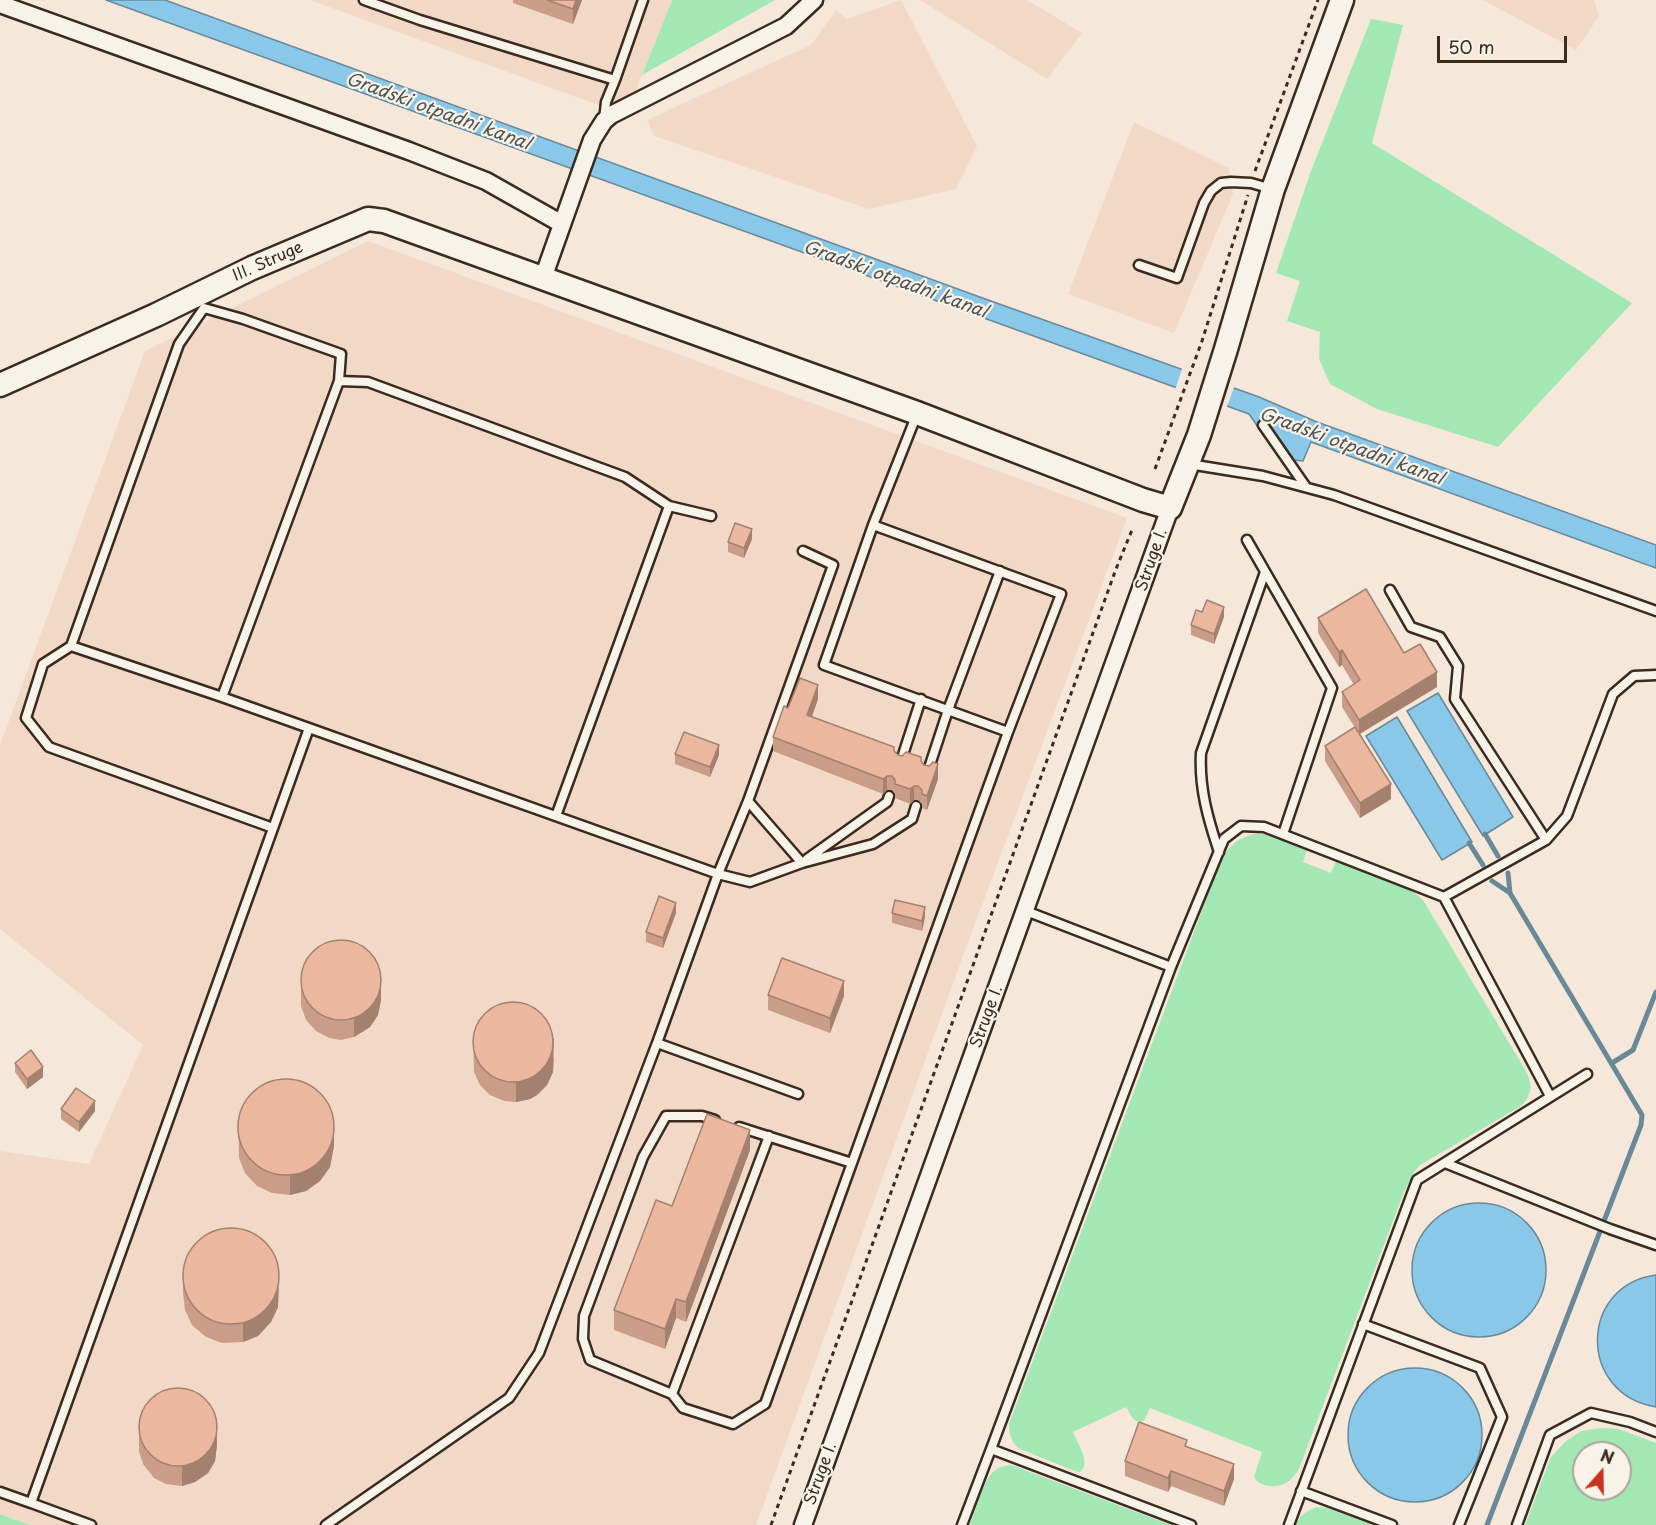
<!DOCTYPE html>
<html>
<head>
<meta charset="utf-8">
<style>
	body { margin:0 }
	#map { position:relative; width:1656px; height:1525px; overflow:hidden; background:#f5e7d9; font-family:"Playpen Sans",sans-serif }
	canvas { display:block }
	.north { position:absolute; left:1572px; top:1441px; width:60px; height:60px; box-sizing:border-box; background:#f7f3e8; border:2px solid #aca397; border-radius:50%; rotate:20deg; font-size:16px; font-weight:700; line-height:24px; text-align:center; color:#3b2a1e }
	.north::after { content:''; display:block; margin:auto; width:21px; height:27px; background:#c8321e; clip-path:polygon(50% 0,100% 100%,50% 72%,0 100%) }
	.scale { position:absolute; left:1437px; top:36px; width:130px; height:27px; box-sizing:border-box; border:3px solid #3b2a1e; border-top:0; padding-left:8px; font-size:18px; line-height:21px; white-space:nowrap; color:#3b2a1e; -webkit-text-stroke:4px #f7f3e8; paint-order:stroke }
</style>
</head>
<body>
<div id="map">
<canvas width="1656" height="1525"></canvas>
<div class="north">N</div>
<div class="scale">50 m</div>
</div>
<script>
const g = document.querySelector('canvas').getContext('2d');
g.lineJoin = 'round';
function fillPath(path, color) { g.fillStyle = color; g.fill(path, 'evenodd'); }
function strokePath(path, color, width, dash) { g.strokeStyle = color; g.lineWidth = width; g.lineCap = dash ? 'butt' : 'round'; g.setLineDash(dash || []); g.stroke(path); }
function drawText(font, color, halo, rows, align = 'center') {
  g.font = font + ' "Playpen Sans",sans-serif'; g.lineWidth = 4.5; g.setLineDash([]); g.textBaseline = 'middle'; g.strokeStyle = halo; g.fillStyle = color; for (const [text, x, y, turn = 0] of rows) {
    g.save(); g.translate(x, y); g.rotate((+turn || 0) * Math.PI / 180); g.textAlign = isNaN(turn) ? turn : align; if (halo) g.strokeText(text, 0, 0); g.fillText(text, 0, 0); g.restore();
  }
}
fillPath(new Path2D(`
	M310 0H672L626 115Z
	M901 0 977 146 956 189 869 209 654 136 647 120 811 45 836 10 847 19Z
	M920 0H1027L1082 33 1047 79Z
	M1483 0H1594L1599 16 1576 50Z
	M1134 122 1229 168 1233 194 1174 333 1068 294Z
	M368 241 1127 518 970 937 756 1525H30L0 1514V1151L89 1164 143 1045 0 929V745L145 351Z`), '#f2d9c7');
fillPath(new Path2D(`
	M672 0H775L642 75Z
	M1371 19 1403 25 1372 143 1632 303 1498 447 1377 409 1330 384 1319 359 1320 332 1287 321 1300 281 1276 273 1311 171Z
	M1254 834H1264L1307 850 1303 862 1331 873 1336 861C1360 870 1406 882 1423 900L1520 1061C1530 1078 1537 1090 1521 1106L1420 1165 1414 1172 1404 1192 1299 1469C1296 1473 1293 1478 1289 1481 1279 1489 1260 1488 1254 1477L1262 1452 1150 1408 1144 1421C1132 1423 1132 1416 1126 1407L1073 1432C1077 1443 1092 1463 1080 1472L1072 1470 1018 1448C1011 1441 1009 1434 1009 1424L1221 860C1229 846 1238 838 1254 834Z
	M1601 1428 1619 1429 1656 1443V1525H1525L1551 1457 1566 1441 1581 1431ZM1584 1453H1620V1489H1584Z
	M1011 1465 1171 1525H970C976 1510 982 1483 993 1472 998 1467 1004 1466 1011 1465Z
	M1317 1507 1327 1508 1373 1525H1296C1300 1514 1307 1511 1317 1507Z
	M0 1514 30 1525H0Z`), '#a3e8b4');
const water = new Path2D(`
	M106 0H165L977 296 1259 397 1317 422 1656 545V568L1311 442 1303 461 1293 460 1268 423 1258 427 1249 414Z
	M1438 693 1513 817 1483 836 1407 711Z
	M1397 717 1472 842 1442 860 1366 736Z
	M1412 1270a67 67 0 1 1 134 0a67 67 0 1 1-134 0Z
	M1656 1275V1407C1577 1394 1579 1285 1656 1275Z
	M1348 1435a67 67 0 1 1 134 0a67 67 0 1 1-134 0Z`);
fillPath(water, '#8ac8ea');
strokePath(water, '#6a8998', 1.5);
fillPath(new Path2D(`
	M1183 366 1235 385 1226 409 1175 390Z`), '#f5e7d9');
strokePath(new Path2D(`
	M1485 834 1498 856
	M1469 843 1483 865
	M1492 881 1510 893
	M1612 1063 1633 1050 1656 992
	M1487 1525 1641 1125 1642 1115 1510 893 1508 873`), '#6a8998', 5);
const lane = new Path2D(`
	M364 0 420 20 615 80 643 0
	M604 120 606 102 615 80
	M1139 265 1177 278 1204 203 1211 191 1221 183 1231 182 1251 183 1272 189
	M339 381 341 354 243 319 204 308 179 344 71 646 222 697 718 874 750 882 802 863 873 844 912 819 916 806
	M1263 425 1306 487
	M1189 464 1263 476 1334 495 1656 611
	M669 506 711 516
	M873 525 1061 594 1008 732
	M1247 540 1332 688 1283 834
	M1390 590 1411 627 1440 637 1458 666 1455 699 1546 840
	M71 646 43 664 26 718 49 747 273 828
	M222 697 339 381 368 382 625 477 669 506 556 816
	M900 764 921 699
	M927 774 948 710 1000 571
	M748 801 802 863
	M1219 852C1208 819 1199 788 1201 753L1265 572
	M807 859 887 802 889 796
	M1444 897 1550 1096
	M1026 911 1171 967 1224 839 1241 826 1264 827 1444 897 1546 840 1567 816 1613 694 1634 676 1656 675
	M1171 967 991 1449 1191 1525
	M798 1094 657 1043 718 874 748 801 833 565 803 551
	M715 1120 702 1116H666L643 1157 584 1316 583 1339 590 1360 672 1394 683 1408 733 1424 765 1404 852 1163
	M739 1127 852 1163 1008 732 824 665 873 525 917 414
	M1445 1163 1610 1229 1656 1245
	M1363 1324 1480 1368 1502 1417 1459 1525
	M672 1394 769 1136
	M1301 1491 1392 1525
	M0 1492 31 1503
	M91 1525 31 1503 309 728
	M326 1525 509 1398 539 1353 657 1043
	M962 1525 991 1449
	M1289 1525 1417 1180 1587 1074
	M1517 1525 1550 1435 1591 1413 1630 1422 1656 1432`);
const street = new Path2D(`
	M0 4 409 151 486 181 562 224
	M543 278 592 140 604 121 611 115 786 26 814 0
	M803 1525 1170 508`);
const secondary = new Path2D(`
	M0 385 156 315 252 268 368 219 384 221 917 413 1143 500 1170 508 1199 435 1226 349 1273 189 1342 0`);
strokePath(lane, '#3b2a1e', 13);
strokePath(street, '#3b2a1e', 21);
strokePath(secondary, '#3b2a1e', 27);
strokePath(new Path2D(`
	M1255 171 1318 0
	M1155 469 1202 341 1248 195
	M771 1525 1116 569 1132 530`), '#3b2a1e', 3, [4.5, 4.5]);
strokePath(lane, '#f7f3e8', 8);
strokePath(street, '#f7f3e8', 16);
strokePath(secondary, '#f7f3e8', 22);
fillPath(new Path2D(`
	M513 0H582L573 24 513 3Z
	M752 539 744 558 728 552V542Z
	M1202 612 1224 617 1214 644 1191 635V625Z
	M1318 618 1404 653 1437 687 1360 734 1391 799 1360 818 1325 761V746L1355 728 1342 707V692L1354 685 1342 665 1339 667 1318 633Z
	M818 699 812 717 894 751 898 755 921 761 938 779 927 810 922 808V804L918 800H914L910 804 895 798V794L892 790H887L883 794 773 751V737L788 708Z
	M675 754 719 755 710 777 675 764Z
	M676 913 663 948 646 942V932Z
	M892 913 925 917 922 931 892 923Z
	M301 987 381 1000 378 1015 370 1027 354 1037 341 1040 329 1038 316 1031 306 1020 301 1006Z
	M768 995 844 996 830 1033 768 1010Z
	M473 1035 554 1058 553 1072 547 1085 537 1095 530 1099 516 1102 504 1101 490 1095 480 1085 474 1072Z
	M15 1063 43 1077 27 1089 15 1072Z
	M61 1109 95 1111 79 1132 61 1119Z
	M238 1118 334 1146 330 1167 320 1181 306 1191 290 1195 272 1193 257 1186 245 1173 239 1158Z
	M750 1150 686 1322 676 1318 665 1349 614 1330V1310L672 1206Z
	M183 1274 279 1288 278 1307 271 1322 258 1336 243 1342 222 1343 206 1337 192 1325 185 1310 183 1293Z
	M139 1432 217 1445 215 1461 208 1473 195 1482 182 1486 166 1484 154 1478 143 1464 139 1451Z
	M1187 1447 1234 1479 1224 1506 1171 1486 1168 1492 1125 1476V1461Z`), '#ca9d88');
fillPath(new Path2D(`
	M576 0H582L573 24V9Z
	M752 529V539L744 558V548Z
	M1224 607V617L1214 644V634Z
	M1342 650V665L1339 667V652Z
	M1437 672V687L1359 734V720Z
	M818 685V699L807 730V715Z
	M719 745V755L710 777V767Z
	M938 764V779L927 810V796Z
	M887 776V790L883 794V779Z
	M1391 784V799L1360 818V803Z
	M914 786V800L910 804V789Z
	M676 903V913L663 948V938Z
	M925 907V917L922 931V921Z
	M381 980V1000L378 1015 370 1027 354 1037V1017Z
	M844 981V996L830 1033V1018Z
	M554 1038 553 1072 547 1085 537 1095 530 1099 516 1102V1082Z
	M43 1067V1077L27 1089V1079Z
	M95 1101V1111L79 1132V1122Z
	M334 1126V1146L330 1167 320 1181 306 1191 290 1195V1175Z
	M750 1130V1150L686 1322V1302Z
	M279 1268 278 1307 271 1322 258 1336 243 1342V1323Z
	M676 1299V1318L665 1349V1329Z
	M217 1425V1445L215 1461 208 1473 195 1482 182 1486V1466Z
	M1234 1464V1479L1224 1506V1491Z
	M1171 1471V1486L1168 1492V1478Z`), '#a4806f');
const building = new Path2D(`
	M547 0H576L573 9Z
	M735 523 752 529 744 548 728 542Z
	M1366 589 1404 653 1420 644 1437 672 1359 720 1342 692 1360 680 1342 650 1339 652 1318 618Z
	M1207 600 1224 607 1214 634 1191 625 1196 610 1202 612Z
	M800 678 818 685 807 715 894 747V751L898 755 902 756 906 752 921 757V761L924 765 929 766 933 762 938 764 927 796 922 794V790L918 786H914L910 789 895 784V780L892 776H887L883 779 773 737 784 706 788 708Z
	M1355 727 1391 784 1360 803 1325 746Z
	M684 732 719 745 710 767 675 754Z
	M659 896 676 903 663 938 646 932Z
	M895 900 925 907 922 921 892 913Z
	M301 980a40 40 0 1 1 80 0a40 40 0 1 1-80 0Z
	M782 958 844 981 830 1018 768 995Z
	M473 1042a40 40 0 1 1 80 0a40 40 0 1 1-80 0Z
	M31 1050 43 1067 27 1079 15 1063Z
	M238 1127a48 48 0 1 1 96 0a48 48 0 1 1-96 0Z
	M76 1088 95 1101 79 1122 61 1109Z
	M707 1114 750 1130 686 1302 676 1299 665 1329 614 1310 656 1200 672 1206Z
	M183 1276a48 48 0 1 1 96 0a48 48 0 1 1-96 0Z
	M139 1427a39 39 0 1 1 78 0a39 39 0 1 1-78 0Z
	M1139 1422 1187 1440 1185 1446 1234 1464 1224 1491 1171 1471 1168 1478 1125 1461Z`);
fillPath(building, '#ebb79e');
strokePath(building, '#a4806f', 1.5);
drawText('16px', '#3b2a1e', '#f7f3e8', [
	["III. Struge",268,262,-24],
	["Struge I.",1152,560,-71],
	["Struge I.",987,1017,-70],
	["Struge I.",821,1474,-70]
]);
drawText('italic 18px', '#4f5251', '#f7f3e8', [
	["Gradski otpadni kanal",438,112,20],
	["Gradski otpadni kanal",895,280,20],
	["Gradski otpadni kanal",1351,447,20]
]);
</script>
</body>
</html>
